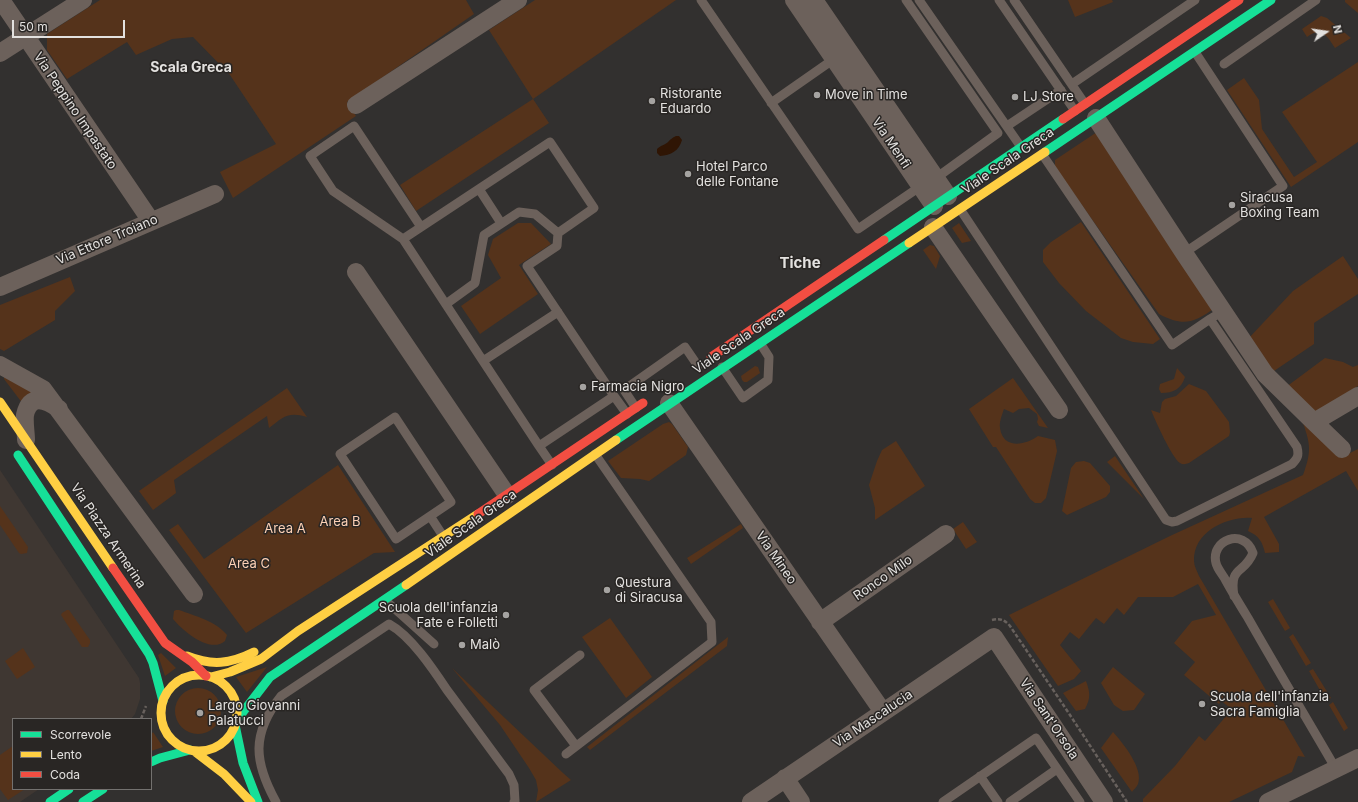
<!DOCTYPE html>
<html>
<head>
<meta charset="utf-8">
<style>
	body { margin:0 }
	#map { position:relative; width:1358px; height:802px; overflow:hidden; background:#32302f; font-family:Inter,sans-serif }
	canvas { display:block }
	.legend { position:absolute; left:12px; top:718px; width:140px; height:72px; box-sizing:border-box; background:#292624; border:1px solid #73716f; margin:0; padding:5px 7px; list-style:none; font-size:12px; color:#e3e1df }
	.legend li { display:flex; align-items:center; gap:8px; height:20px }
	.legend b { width:20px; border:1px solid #73716f }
	.north { position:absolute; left:1306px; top:12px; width:40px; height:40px; -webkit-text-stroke:3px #292624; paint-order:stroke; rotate:77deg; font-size:11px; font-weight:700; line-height:16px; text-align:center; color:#e3e1df }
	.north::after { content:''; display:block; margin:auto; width:14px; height:18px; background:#e3e1df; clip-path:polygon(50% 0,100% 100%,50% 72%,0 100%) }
	.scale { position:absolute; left:12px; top:20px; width:113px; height:18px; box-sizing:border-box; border:2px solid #e3e1df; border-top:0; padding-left:5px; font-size:12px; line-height:14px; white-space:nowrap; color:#e3e1df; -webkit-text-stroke:3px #292624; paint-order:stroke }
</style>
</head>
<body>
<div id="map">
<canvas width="1358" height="802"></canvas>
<ul class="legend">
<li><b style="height:5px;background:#16e098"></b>Scorrevole</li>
<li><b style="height:5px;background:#ffcf43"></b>Lento</li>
<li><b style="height:5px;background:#f24e42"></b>Coda</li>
</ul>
<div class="north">N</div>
<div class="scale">50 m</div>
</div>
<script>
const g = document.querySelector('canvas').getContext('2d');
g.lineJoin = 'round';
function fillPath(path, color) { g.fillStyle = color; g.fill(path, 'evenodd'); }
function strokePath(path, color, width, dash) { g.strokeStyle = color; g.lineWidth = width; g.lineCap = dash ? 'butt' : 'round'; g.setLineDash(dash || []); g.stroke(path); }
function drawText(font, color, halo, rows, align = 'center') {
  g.font = font + ' Inter,sans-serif'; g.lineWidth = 3; g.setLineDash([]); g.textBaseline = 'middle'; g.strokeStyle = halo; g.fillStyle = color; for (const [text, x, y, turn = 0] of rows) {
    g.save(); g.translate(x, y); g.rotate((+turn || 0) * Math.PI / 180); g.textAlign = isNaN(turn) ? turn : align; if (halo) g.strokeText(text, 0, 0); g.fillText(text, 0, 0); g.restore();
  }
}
fillPath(new Path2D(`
	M0 470 139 678 140 683V699L135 714 131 719H13V789H39L20 802H0Z`), '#3f3732');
fillPath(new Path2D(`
	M100 0H466L474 14 347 102 356 116 233 198 220 172 276 144 230 75 193 37 172 39 136 55 127 42 67 79 47 50V34Z
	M535 0H676L533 99 549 123 416 211 400 185 533 99 489 30Z
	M1068 0H1112L1113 2 1075 17Z
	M1345 0H1358V13L1345 2Z
	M1321 16 1327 18 1351 38 1335 48C1327 36 1322 26 1307 37L1302 29Z
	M1358 62V142L1291 187 1227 90 1244 78 1259 100 1262 129 1294 177 1317 162 1282 112Z
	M1097 132 1215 308C1193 323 1184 327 1159 314L1055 167V160Z
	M1081 222 1160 339 1153 344 1133 342 1121 338 1086 311 1059 283 1043 262V250L1051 242Z
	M518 223H531L551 244 519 265 538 294 480 334 461 306 501 278 488 255 493 239Z
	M959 223 971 241 962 243 952 228Z
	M930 245 934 246 940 256 936 269 923 250Z
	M1343 256 1358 279V294L1314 323V344L1271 373 1248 339 1293 291Z
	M70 277 75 291 55 311V320L4 351 0 349V305Z
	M1325 358 1343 362 1353 367 1358 365V386L1314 414 1286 387Z
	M755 366 758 367 760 373 747 382H744L742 380 741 376Z
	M1177 368 1185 377C1181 389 1174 393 1161 393L1159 389 1160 384 1174 379Z
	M4 375 42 394 23 404 4 379Z
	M1013 378 1048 428 1039 426 1037 422 1038 419 1037 414 1029 408 1019 409 1013 413 1004 409C1002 415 999 422 1000 428 1003 450 1026 445 1038 436L1055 440 1057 451 1046 498 1041 503H1035L1030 499 996 447H993L969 409Z
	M1189 384 1206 391 1229 422 1230 432 1229 436 1189 463C1186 464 1183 465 1180 463 1172 458 1155 420 1151 410L1160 413 1162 402 1165 399 1176 396Z
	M287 388 307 417C288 411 283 417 269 428L267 416 174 480 176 493 153 510 139 491Z
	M669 422 672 424 688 447 686 455 649 481 640 479 621 478 608 461 663 424Z
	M1303 423 1342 457 1358 449V491L1346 471 1264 517 1279 544V552L1265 553C1262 541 1259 536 1248 531L1252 518C1227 516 1193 532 1194 561 1194 566 1197 571 1199 576L1305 757 1298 756 1292 772 1229 802H1143V799L1175 766 1199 736 1205 741 1232 709 1221 701 1219 704 1184 675 1195 662 1174 643 1192 621 1216 615 1198 584 1173 597H1138L1124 615 1117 608 1104 624 1096 618 1079 639 1070 632 1060 645 1081 671 1074 679 1058 686 1009 615 1170 536 1303 475C1311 452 1311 446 1303 423Z
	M896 441 925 486 875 520V508L869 485 877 461 882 450Z
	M1115 456 1144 499 1107 462Z
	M1084 461 1090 463 1110 486V492L1106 497 1067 515 1062 511 1071 468 1076 462Z
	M338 465 395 552 374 553 246 633 169 530 178 524 204 559Z
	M0 506 28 547 27 553 21 554 19 553 0 525Z
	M963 522 977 542 966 549 953 529Z
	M741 524 743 528 691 564 687 558Z
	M1273 599 1290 628 1285 631 1268 602Z
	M67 610H69L90 640V643L88 647H82L61 615 62 613Z
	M176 610H179C195 616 216 621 227 635L225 641C210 654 183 631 173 619L174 611Z
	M610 618 652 677 626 698 582 637Z
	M1293 634 1311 663 1306 666 1289 637Z
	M728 637 727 646 590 750 587 747Z
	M23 648 35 667 17 679 5 661Z
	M161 653 176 668 165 676 158 655Z
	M267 667 247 692 236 677Z
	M1113 667 1145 694 1134 710 1123 711 1114 705 1101 683Z
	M452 668 563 773 571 780 536 802 538 790 536 780 529 768 500 725Z
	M1313 669 1331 698 1326 701 1309 671Z
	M1086 681C1090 692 1091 698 1085 709L1076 711 1063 693Z
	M175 711a23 23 0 1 1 46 0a23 23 0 1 1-46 0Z
	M1333 702 1348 728 1344 731 1329 705Z
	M153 732 163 747 151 751V735Z
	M1113 732C1123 743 1144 769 1138 784 1137 787 1133 790 1132 792L1101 748Z
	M13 746V789H25L8 800 0 789V755Z`), '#55331b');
fillPath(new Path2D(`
	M676 136H679L682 140C679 151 671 155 660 156L657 153V149C661 145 665 145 668 142 671 139 672 138 676 136Z`), '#2f1504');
strokePath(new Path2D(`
	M992 620C1000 618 1005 620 1010 626L1068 712 1127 802
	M141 719 146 706`), '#68615d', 2.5, [4, 2]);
strokePath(new Path2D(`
	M701 0 858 229 921 186
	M906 0 998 133 936 178
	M919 0 1021 147
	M999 0 1075 111
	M1014 0 1085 104
	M1224 64 1316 0
	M1072 84 1195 0
	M771 103 834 59
	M1007 126 1061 90
	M1042 154 1172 345 1210 319
	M479 189 501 223
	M960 209 1166 520 1172 522 1177 521 1292 464C1298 458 1299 455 1297 447L1210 319 1223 311
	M558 233 594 208 550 142 403 239 483 361 558 312
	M558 233 557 246 527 266 614 396
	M403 239 333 191 310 156 354 126 421 227
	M1184 253 1283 186 1195 52
	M446 304 475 283 484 235 519 212 535 214 558 233
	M483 361 539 446
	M722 367 743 398 768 380 769 357 760 343
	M636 408 624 390 685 347 698 366
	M395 417 451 502 396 539 340 454Z
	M552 465 539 446 614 396 627 414
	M430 516 443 536
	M1234 596C1229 565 1244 575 1253 553 1244 527 1210 540 1216 563 1217 568 1222 574 1225 579 1232 592 1240 605 1248 618 1277 669 1307 719 1336 769
	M385 600 434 644
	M576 746 534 690 580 655
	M566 754 712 642 711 622 595 454
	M980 776 998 802
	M276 802C254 762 251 734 281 696L389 624C411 636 433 669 447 690 468 718 488 746 509 774L514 785 515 801 514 802
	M943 802 1036 738 1080 802
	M1010 802 1057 769`), '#6c615b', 9);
strokePath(new Path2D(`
	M1 0 151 221
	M794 0 934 206
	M814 0 948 196
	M0 53 83 0
	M356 105 518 0
	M1096 118 1184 253 1265 374 1314 422 1358 396
	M933 227 1059 410
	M356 272 507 495
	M0 287 215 194
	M0 365 43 389 194 594
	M669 403 883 712
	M1314 422 1342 449
	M26 440C26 433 24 423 25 415 30 393 46 400 59 409
	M820 622 946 534
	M785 778 801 802
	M751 802 994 637 1104 802
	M1268 802 1358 758`), '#6c615b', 18);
strokePath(new Path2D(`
	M1045 152 1271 0
	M884 240 1063 119
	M616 440 909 243
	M18 455 149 654 153 663 163 701
	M236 721 270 677 406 585
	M235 725 243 763 258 802
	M151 762 160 758 190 750
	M50 802 69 789
	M83 802 103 789`), '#16e098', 9);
strokePath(new Path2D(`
	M909 243 1045 152
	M0 402 113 568
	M406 585 616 440
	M187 656C212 666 230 664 254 652
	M161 713a38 38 0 1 1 76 0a38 38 0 1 1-76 0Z
	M211 677 230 672 261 659 298 631 478 514
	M194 751 224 774 251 802`), '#ffcf43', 9);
strokePath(new Path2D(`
	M1063 119 1239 0
	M711 357 884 240
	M478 514 643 403
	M113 568 165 643 192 662 206 676`), '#f24e42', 9);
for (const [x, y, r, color] of [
	[817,95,4,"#a5a3a1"],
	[1015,97,4,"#a5a3a1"],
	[652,101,4,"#a5a3a1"],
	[688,174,4,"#a5a3a1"],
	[1232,205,4,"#a5a3a1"],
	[583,387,4,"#a5a3a1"],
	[607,590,4,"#a5a3a1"],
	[506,615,4,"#a5a3a1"],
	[462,645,4,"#a5a3a1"],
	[1202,704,4,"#a5a3a1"],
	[200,713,4,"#a5a3a1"]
]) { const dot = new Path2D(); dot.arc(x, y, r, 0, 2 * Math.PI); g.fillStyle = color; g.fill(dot); strokePath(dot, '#292624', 1.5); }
drawText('13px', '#e3e1df', '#292624', [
	["Ristorante",660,94],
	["Eduardo",660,109],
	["Move in Time",825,95],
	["LJ Store",1023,97],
	["Hotel Parco",696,167],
	["delle Fontane",696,182],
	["Siracusa",1240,198],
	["Boxing Team",1240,213],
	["Farmacia Nigro",591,387],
	["Questura",615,583],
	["di Siracusa",615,598],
	["Scuola dell'infanzia",498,608,"right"],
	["Fate e Folletti",498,623,"right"],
	["Malò",470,645],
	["Scuola dell'infanzia",1210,697],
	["Sacra Famiglia",1210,712],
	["Largo Giovanni",208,706],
	["Palatucci",208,721]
], 'left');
drawText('13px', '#e3e1df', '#292624', [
	["Via Peppino Impastato",75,111,56],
	["Via Menfi",891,143,56],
	["Viale Scala Greca",1008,161,-34],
	["Via Ettore Troiano",107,240,-23],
	["Viale Scala Greca",739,341,-34],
	["Viale Scala Greca",471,524,-35],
	["Via Piazza Armerina",108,536,56],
	["Via Mineo",776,558,55],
	["Ronco Milo",883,578,-35],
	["Via Mascalucia",873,719,-34],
	["Via Sant'Orsola",1049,719,56]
]);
drawText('13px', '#fcd0b5', '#292624', [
	["Area B",340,522],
	["Area A",285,529],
	["Area C",249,564]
]);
drawText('bold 14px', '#e3e1df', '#292624', [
	["Scala Greca",191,68]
]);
drawText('bold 15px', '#e3e1df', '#292624', [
	["Tiche",800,263]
]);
</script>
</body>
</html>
